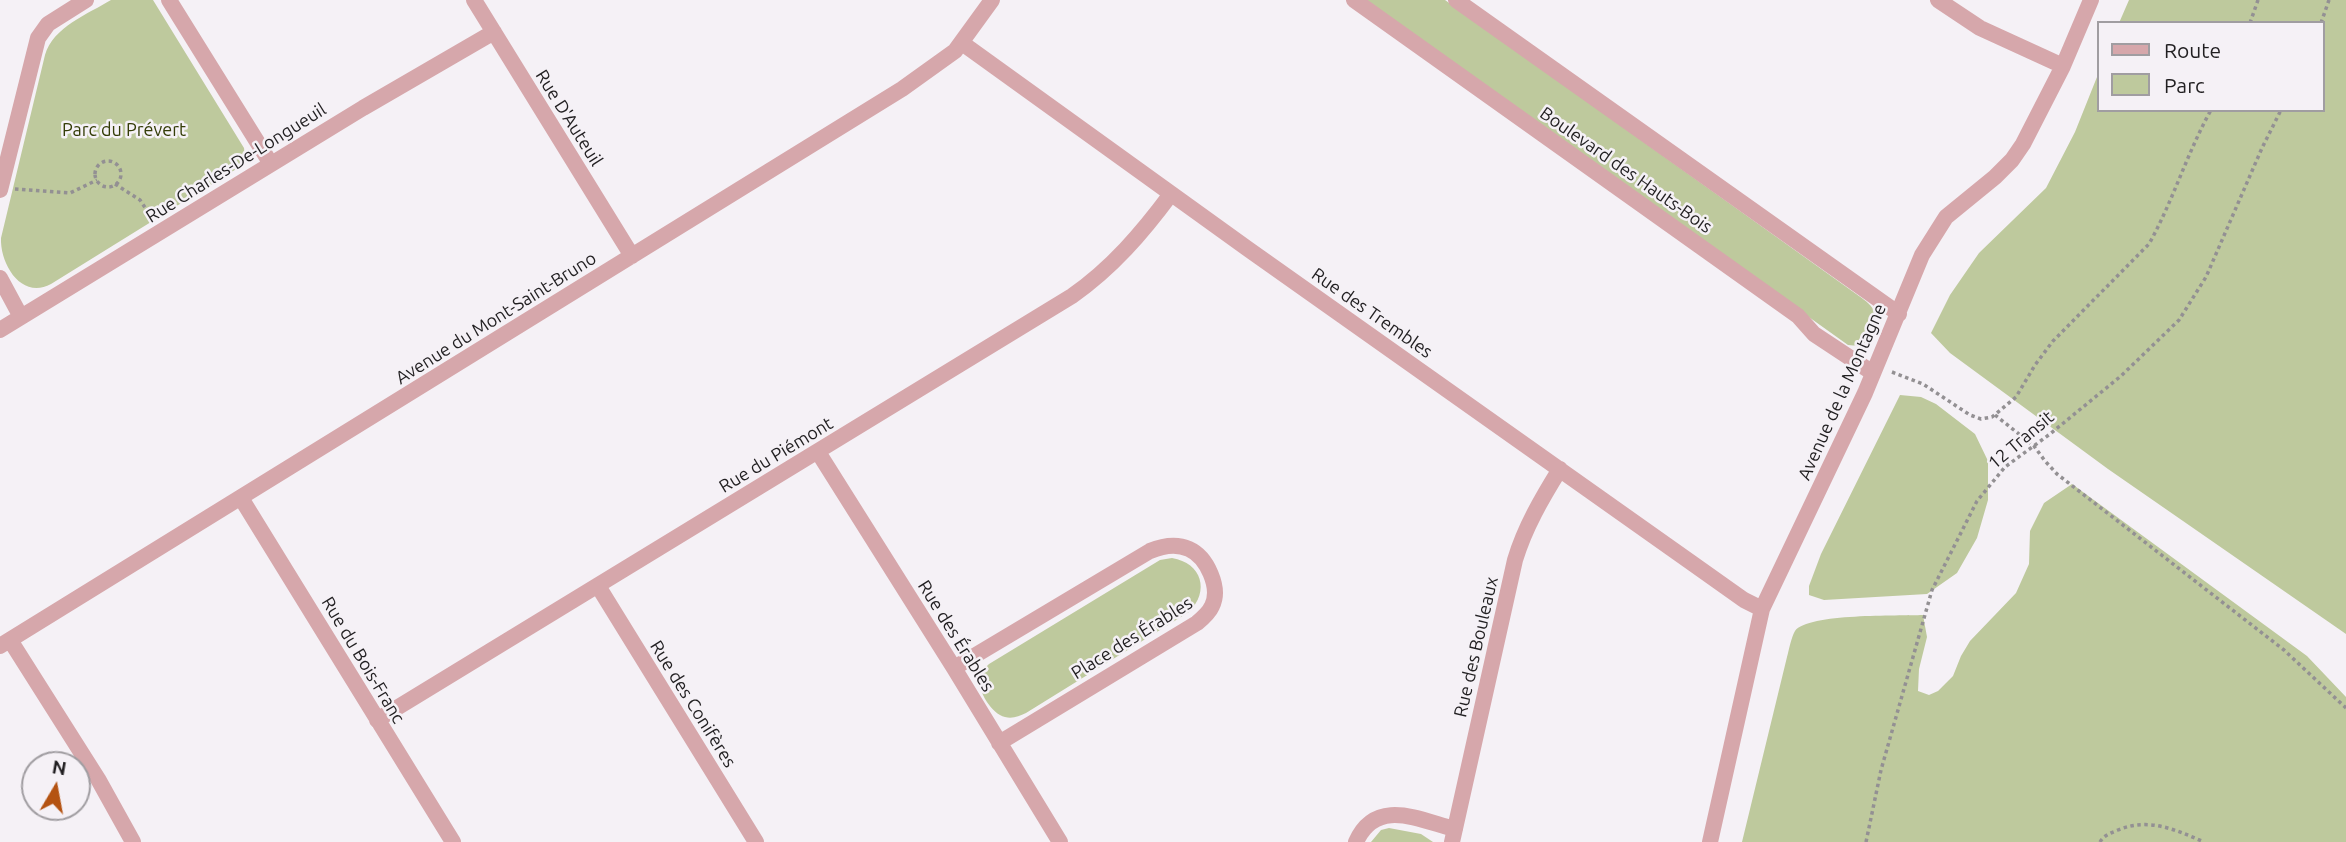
<!DOCTYPE html>
<html>
<head>
<meta charset="utf-8">
<style>
	body { margin:0 }
	#map { position:relative; width:2346px; height:842px; overflow:hidden; background:#f5f1f6; font-family:Ubuntu,sans-serif }
	canvas { display:block }
	.legend { position:absolute; left:2097px; top:21px; width:228px; height:91px; box-sizing:border-box; background:#f5f1f6; border:2px solid #a09da1; margin:0; padding:9px 12px; list-style:none; font-size:21px; color:#211f21 }
	.legend li { display:flex; align-items:center; gap:14px; height:35px }
	.legend b { width:35px; border:2px solid #a09da1 }
	.north { position:absolute; left:21px; top:751px; width:70px; height:70px; box-sizing:border-box; background:#f5f1f6; border:2px solid #a09da1; border-radius:50%; rotate:10deg; font-size:19px; font-weight:700; line-height:28px; text-align:center; color:#211f21 }
	.north::after { content:''; display:block; margin:auto; width:24px; height:32px; background:#b45312; clip-path:polygon(50% 0,100% 100%,50% 72%,0 100%) }
</style>
</head>
<body>
<div id="map">
<canvas width="2346" height="842"></canvas>
<ul class="legend">
<li><b style="height:9px;background:#d6a7ab"></b>Route</li>
<li><b style="height:19px;background:#bec99d"></b>Parc</li>
</ul>
<div class="north">N</div>
</div>
<script>
const g = document.querySelector('canvas').getContext('2d');
g.lineJoin = 'round';
function fillPath(path, color) { g.fillStyle = color; g.fill(path, 'evenodd'); }
function strokePath(path, color, width, dash) { g.strokeStyle = color; g.lineWidth = width; g.lineCap = dash ? 'butt' : 'round'; g.setLineDash(dash || []); g.stroke(path); }
function drawText(font, color, halo, rows, align = 'center') {
  g.font = font + ' Ubuntu,sans-serif'; g.lineWidth = 5; g.setLineDash([]); g.textBaseline = 'middle'; g.strokeStyle = halo; g.fillStyle = color; for (const [text, x, y, turn = 0] of rows) {
    g.save(); g.translate(x, y); g.rotate((+turn || 0) * Math.PI / 180); g.textAlign = isNaN(turn) ? turn : align; if (halo) g.strokeText(text, 0, 0); g.fillText(text, 0, 0); g.restore();
  }
}
fillPath(new Path2D(`
	M111 0H153L244 148 245 156 238 168 51 284C22 300 0 265 1 238L45 55C53 27 88 14 111 0Z
	M1365 0H1445L1859 296C1866 301 1872 305 1875 313 1884 334 1868 348 1848 345Z
	M2129 0H2346V634L2108 469 1950 353 1931 333 1950 295 1979 253 2046 188 2075 132 2099 72V110H2323V23H2119Z
	M1900 395 1921 397 1936 404 1975 434 1988 461V500L1977 538 1957 573 1927 594 1824 600 1809 595V586L1821 554Z
	M2072 484 2307 656 2346 697V842H1742L1787 657C1789 650 1791 638 1795 631 1808 613 1899 616 1923 615L1927 637 1919 669 1918 691 1929 695 1938 691 1953 676 1961 656 1970 641 2016 593 2029 564 2030 531 2044 503Z
	M1172 558C1202 563 1210 591 1189 612L1026 713C1019 716 1013 719 1005 717 992 714 977 691 980 678 981 672 985 668 989 664L1160 560Z
	M1389 828 1421 834 1433 842H1371L1381 830Z`), '#bec99d');
strokePath(new Path2D(`
	M2250 23 2258 0
	M2321 23 2329 0
	M95 174a13 13 0 1 1 26 0a13 13 0 1 1-26 0Z
	M115 184 140 200 152 218
	M15 189 70 193 97 180
	M1892 372 1923 384 1970 415 1981 419 1992 417 2016 397 2035 365 2053 341 2149 244C2173 201 2187 153 2211 110
	M1995 415 2034 446 2045 461 2057 474 2284 650 2346 708
	M1866 842 1881 770 1932 590 1977 501 2005 467 2050 434 2121 376 2179 320 2206 277 2262 148 2281 110
	M2100 842C2104 835 2111 833 2118 830 2149 817 2176 830 2204 842`), '#939093', 3.5, [3.5, 3.5]);
strokePath(new Path2D(`
	M169 0 271 164
	M474 0 632 256
	M1354 0 1798 316 1814 334 1873 373
	M1456 0 1899 314
	M1938 0 1980 28 2063 66
	M962 43 1248 249 1689 561 1744 600 1762 609
	M0 190 38 38 48 24 86 0
	M0 278 21 317
	M0 330 363 108 494 32
	M818 452 954 668 1060 842
	M241 498 453 842
	M598 586 756 842
	M10 640 98 779 133 842
	M0 646 902 89 955 51 992 0
	M954 668 1150 551C1162 546 1176 543 1189 549 1207 557 1221 588 1212 606 1209 613 1203 618 1197 623L999 743
	M377 720 1072 296C1112 268 1142 233 1171 194
	M1356 842C1376 797 1419 820 1455 829
	M1452 842 1515 560C1525 527 1542 498 1560 469
	M1710 842 1762 609 1865 393 1922 255 1946 217 1995 177 2012 160 2023 144 2063 66 2091 0`), '#d6a7ab', 16);
drawText('18px', '#211f21', '#f5f1f6', [
	["Rue D'Auteuil",569,118,58],
	["Rue Charles-De-Longueuil",236,163,-32],
	["Boulevard des Hauts-Bois",1626,170,35],
	["Rue des Trembles",1372,313,35],
	["Avenue du Mont-Saint-Bruno",496,318,-32],
	["Avenue de la Montagne",1842,392,-66],
	["12 Transit",2021,440,-40],
	["Rue du Piémont",776,455,-31],
	["Rue des Érables",956,636,58],
	["Place des Érables",1132,638,-32],
	["Rue des Bouleaux",1476,647,-77],
	["Rue du Bois-Franc",363,660,59],
	["Rue des Conifères",693,704,58]
]);
drawText('18px', '#343d07', '#f5f1f6', [
	["Parc du Prévert",124,130]
]);
</script>
</body>
</html>
